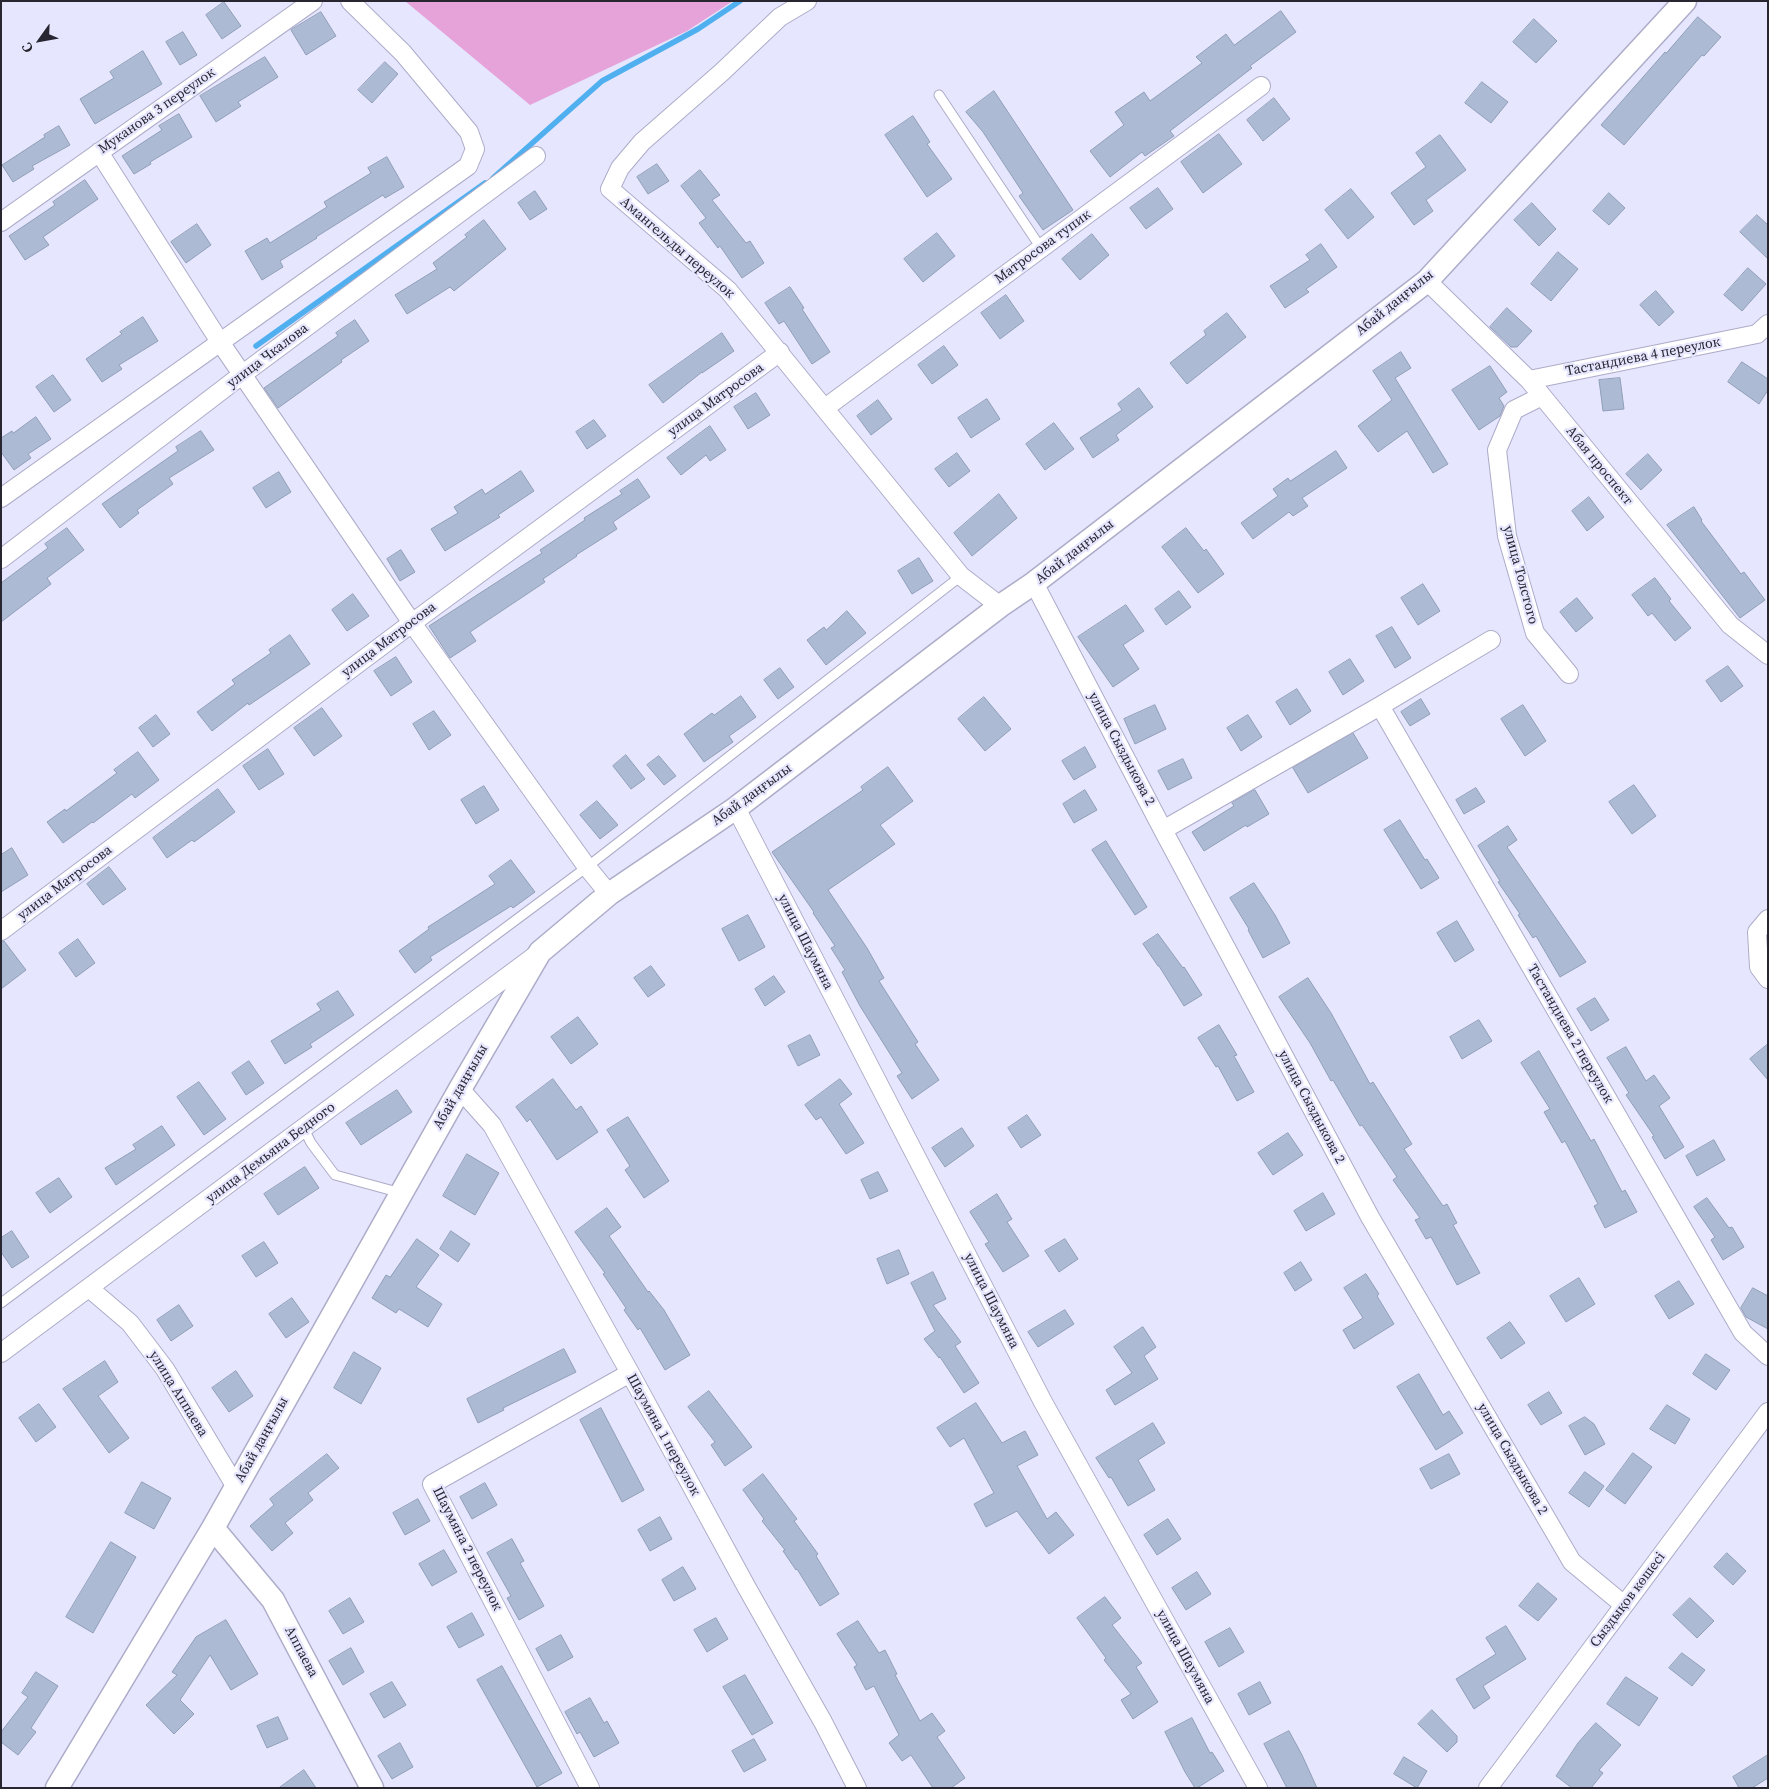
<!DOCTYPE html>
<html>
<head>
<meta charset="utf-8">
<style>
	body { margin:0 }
	#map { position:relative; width:1769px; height:1789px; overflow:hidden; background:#e6e6fe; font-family:"Source Serif 4",serif }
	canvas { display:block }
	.frame { position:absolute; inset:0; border:2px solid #272631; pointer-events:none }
	.north { position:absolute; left:15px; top:15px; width:50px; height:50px; -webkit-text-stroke:4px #e6e6fe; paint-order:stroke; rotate:238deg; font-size:14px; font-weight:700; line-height:20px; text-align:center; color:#272631 }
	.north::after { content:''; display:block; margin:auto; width:18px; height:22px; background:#272631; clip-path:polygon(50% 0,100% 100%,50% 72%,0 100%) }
</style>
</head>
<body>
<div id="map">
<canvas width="1769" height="1789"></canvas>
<div class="frame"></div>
<div class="north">С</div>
</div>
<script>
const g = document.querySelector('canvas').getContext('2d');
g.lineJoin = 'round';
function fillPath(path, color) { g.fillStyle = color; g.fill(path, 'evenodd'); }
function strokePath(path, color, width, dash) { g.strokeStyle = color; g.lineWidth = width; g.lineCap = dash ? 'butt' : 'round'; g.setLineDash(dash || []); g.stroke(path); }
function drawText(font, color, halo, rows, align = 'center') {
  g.font = font + ' "Source Serif 4",serif'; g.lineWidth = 4.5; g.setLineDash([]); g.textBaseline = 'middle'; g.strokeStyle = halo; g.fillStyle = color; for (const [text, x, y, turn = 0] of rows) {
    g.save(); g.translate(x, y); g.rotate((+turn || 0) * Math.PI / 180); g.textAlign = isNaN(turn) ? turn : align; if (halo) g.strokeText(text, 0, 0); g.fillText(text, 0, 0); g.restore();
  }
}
fillPath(new Path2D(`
	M405 1H733L687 31 530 105Z`), '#e5a3da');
strokePath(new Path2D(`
	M493 178 602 81 698 29 740 1
	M256 346 485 183`), '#50b0ef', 5.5);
const building = new Path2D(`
	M224 2 241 26 222 39 206 15Z
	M1281 11 1296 32 1250 66 1252 68 1170 131 1174 136 1145 156 1142 152 1110 177 1090 151 1124 125 1115 112 1144 92 1150 101 1202 63 1196 57 1226 34 1234 45Z
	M321 12 336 36 306 55 291 30Z
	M1698 17 1721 37 1704 56 1702 55 1624 145 1601 125 1665 52 1666 53Z
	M1534 19 1557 41 1536 63 1513 42Z
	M183 32 197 55 180 65 166 42Z
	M143 51 162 84 95 124 80 99 114 78 110 72Z
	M265 57 278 77 238 102 241 106 216 122 200 96Z
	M385 62 398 74 372 103 358 90Z
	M1482 82 1508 102 1491 123 1465 103Z
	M994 91 1073 210 1043 230 1019 196 1023 193 983 132 966 112Z
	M1274 98 1290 119 1263 141 1247 120Z
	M179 114 192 137 150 162 151 164 134 174 122 156 162 130 159 126Z
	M913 116 930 142 927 144 952 179 927 197 885 135Z
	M59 126 70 145 32 166 34 169 13 182 2 165 45 137 44 135Z
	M1219 134 1242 164 1203 193 1181 162Z
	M1440 135 1466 170 1426 200 1433 211 1414 225 1391 193 1426 167 1416 153Z
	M387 157 404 187 385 198 383 195 316 237 317 238 280 261 283 267 262 280 245 251 267 238 270 243 327 207 324 202 371 173 368 168Z
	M657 164 669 181 648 194 637 177Z
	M700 170 720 195 712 200 746 243 750 241 764 263 742 278 720 246 718 248 699 223 706 218 681 186Z
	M85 180 98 199 43 237 49 245 25 260 9 236 55 205 53 202Z
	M1158 188 1173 209 1146 229 1130 208Z
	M1351 189 1374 217 1348 239 1325 210Z
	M535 191 547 209 530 220 518 203Z
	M1609 193 1625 208 1609 225 1593 211Z
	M1532 203 1556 229 1539 246 1514 220Z
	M1757 215 1768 225V259L1740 232Z
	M484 220 506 249 454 291 450 287 407 314 395 295 437 269 433 263 467 237 465 235Z
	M197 224 211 245 186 263 171 242Z
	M937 233 955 256 923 282 904 259Z
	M1092 234 1109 255 1080 280 1062 259Z
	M1321 244 1337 267 1306 289 1309 292 1285 308 1270 286 1310 260 1306 255Z
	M1558 252 1578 269 1551 301 1531 284Z
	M1748 268 1766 284 1742 311 1724 295Z
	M790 287 804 308 802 309 830 352 812 364 784 321 779 324 765 303Z
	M1656 291 1674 312 1659 326 1640 305Z
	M1006 295 1024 321 1000 339 981 313Z
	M1507 308 1532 331 1517 347H1511L1490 327Z
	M1227 313 1246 337 1187 384 1170 363 1206 335 1204 331Z
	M143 317 158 341 119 365 122 369 102 382 86 359 122 334 120 332Z
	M355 320 369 341 341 360 342 362 278 408 264 388 338 336 336 333Z
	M722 333 734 351 702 373V372L663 403 649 385Z
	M944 346 958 365 932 384 918 365Z
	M1401 352 1411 368 1395 378 1448 464 1433 473 1407 431 1378 452 1358 426 1392 400 1373 371Z
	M1742 362 1768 379V390L1759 404 1728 382Z
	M1490 366 1507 392 1499 398 1504 406 1500 416 1479 430 1452 390Z
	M53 375 71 400 54 412 36 387Z
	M1620 378 1624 409 1603 411 1599 380Z
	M1139 388 1153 407 1116 435 1119 440 1093 458 1080 438 1122 410 1118 404Z
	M756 393 770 415 748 429 734 407Z
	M987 399 1000 419 971 438 958 418Z
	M878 400 892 419 871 435 857 416Z
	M36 417 51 439 28 454 31 458 14 470 1 452V438L12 431 13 433Z
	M594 420 606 436 587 449 576 432Z
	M1054 423 1074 449 1045 470 1026 444Z
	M710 426 726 450 710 461 706 455 681 475 667 458Z
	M201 431 214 450 169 478 173 484 137 510 139 513 120 528 102 504 178 451 176 447Z
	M1336 451 1347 468 1302 498 1308 506 1293 516 1289 512 1253 539 1241 523 1278 496 1273 489 1288 478 1290 481Z
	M957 453 970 471 949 487 935 469Z
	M1648 454 1662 470 1641 490 1626 474Z
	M521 471 534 491 498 515 500 517 445 551 431 529 458 513 454 507 482 489 485 494Z
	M279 472 291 492 266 508 253 488Z
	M638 479 650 497 613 522 617 529 576 555 577 556 543 579 545 582 470 632 476 641 450 658 429 626 542 553 540 550 585 520 584 518 622 494 620 491Z
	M999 494 1017 518 972 556 954 533Z
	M1589 497 1604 517 1587 531 1572 511Z
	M1694 507 1702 520 1701 521 1741 574 1744 572 1765 600 1740 618 1667 525Z
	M67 528 84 550 47 578 51 584 1 622V583L48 548 45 544Z
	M1186 528 1204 551 1206 549 1224 574 1198 593 1162 547Z
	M401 550 415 572 400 581 387 559Z
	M919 558 933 581 912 594 898 571Z
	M1655 578 1671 599 1669 601 1691 628 1675 641 1652 613 1648 616 1632 595Z
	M1423 584 1440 611 1418 625 1401 598Z
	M1179 591 1191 607 1166 625 1155 609Z
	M353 594 369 616 347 631 332 610Z
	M1577 598 1593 618 1576 632 1560 612Z
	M1126 605 1144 631 1123 645 1139 669 1113 687 1078 637Z
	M847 611 866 633 826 665 807 640 824 627 826 630Z
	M1392 627 1411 658 1395 668 1376 636Z
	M290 635 310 664 249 705 248 703 212 731 197 712 235 684 232 680 271 653 269 650Z
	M396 657 412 682 391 696 374 671Z
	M1350 659 1364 681 1343 695 1329 672Z
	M1728 666 1743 686 1721 702 1706 681Z
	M780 668 794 687 778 699 764 680Z
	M1297 689 1311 711 1290 725 1276 702Z
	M741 696 756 717 729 736 733 742 704 762 684 734 712 713 714 715Z
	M984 697 1011 729 985 751 958 719Z
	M1421 699 1430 714 1410 726 1401 712Z
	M1155 705 1166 729 1135 744 1124 719Z
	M1523 705 1546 741 1525 756 1501 719Z
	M322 708 342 736 314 756 294 728Z
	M434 711 451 735 429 750 413 724Z
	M156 715 170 734 153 747 139 728Z
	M1248 715 1262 737 1241 751 1227 728Z
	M1353 733 1368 758 1308 793 1293 768Z
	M1085 747 1096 767 1074 780 1062 761Z
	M268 749 284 774 259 790 243 766Z
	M138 752 159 780 135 798 132 794 93 823 92 822 63 843 47 822 65 809 66 811 117 773 114 770Z
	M626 755 645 779 631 789 613 766Z
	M659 756 676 776 664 785 647 765Z
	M1183 759 1192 778 1168 790 1158 771Z
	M888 767 913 801 880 825 895 844 828 890 867 948 884 978 879 981 918 1042 915 1044 939 1080 912 1099 897 1076 902 1073 860 1006 842 972 845 970 831 948 835 946 813 913 814 912 772 852 863 790 861 787Z
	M1634 785 1656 816 1632 834 1609 802Z
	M484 786 499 810 476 824 461 800Z
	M1476 788 1485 802 1464 814 1456 800Z
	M218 789 235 812 194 842 192 840 167 858 153 838Z
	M1085 790 1097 810 1074 823 1063 804Z
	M1255 790 1269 814 1247 827 1246 825 1204 851 1192 832 1234 806 1232 803Z
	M597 801 618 825 600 839 580 815Z
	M1400 820 1425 860 1427 859 1439 878 1421 889 1384 830Z
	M1508 826 1517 840 1507 847 1586 962 1560 977 1536 936 1533 938 1518 915 1520 914 1498 882 1500 881 1478 846Z
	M1106 841 1147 907 1135 915 1092 850Z
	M12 848 28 875 1 892V855Z
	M511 860 535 892 513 908 511 906 430 957 432 960 415 973 399 951 429 929 428 927 495 884 489 876Z
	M109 867 126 889 103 905 87 884Z
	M1254 883 1275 915 1290 943 1263 958 1248 930 1249 929 1230 898Z
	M748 915 765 947 739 961 722 929Z
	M1457 921 1474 950 1455 962 1437 933Z
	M1158 934 1183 968 1184 967 1202 995 1184 1006 1159 966H1158L1143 944Z
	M78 939 95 963 76 977 59 953Z
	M1 941H4L26 970 1 989Z
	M651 966 665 985 648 997 634 978Z
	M774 976 785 992 765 1006 755 989Z
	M1308 978 1331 1013 1370 1084 1373 1082 1412 1144 1404 1149 1443 1206 1447 1204 1457 1223 1453 1225 1480 1273 1457 1285 1431 1237 1426 1239 1415 1220 1420 1218 1393 1180 1397 1177 1362 1125 1360 1126 1333 1080 1331 1081 1310 1043 1279 997Z
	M338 991 354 1015 310 1044 312 1047 285 1064 271 1041 321 1010 317 1004Z
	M1595 998 1609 1020 1591 1031 1577 1009Z
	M578 1017 598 1044 571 1064 551 1037Z
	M1479 1020 1492 1041 1462 1059 1450 1037Z
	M1219 1025 1237 1055 1234 1056 1254 1092 1237 1101 1218 1066 1216 1067 1198 1038Z
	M810 1035 820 1055 798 1066 788 1046Z
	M1768 1044V1080L1750 1059Z
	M1626 1047 1646 1081 1654 1075 1670 1098 1659 1106 1684 1147 1665 1159 1652 1137 1654 1136 1626 1095 1629 1093 1607 1058Z
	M1539 1051 1591 1141 1594 1139 1622 1192 1625 1190 1637 1212 1605 1228 1594 1206 1598 1204 1565 1141 1562 1143 1544 1112 1550 1109 1521 1063Z
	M249 1061 264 1083 246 1095 232 1073Z
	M553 1079 576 1110 581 1106 598 1132 557 1160 530 1119 527 1122 516 1107Z
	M840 1079 852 1094 839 1104 864 1143 846 1154 821 1117 816 1120 805 1105Z
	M199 1082 226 1119 204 1135 177 1097Z
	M397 1090 412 1112 361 1145 346 1123Z
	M1027 1115 1041 1135 1021 1148 1008 1128Z
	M628 1117 669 1181 644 1198 625 1170 630 1166 607 1130Z
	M162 1126 175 1145 116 1185 105 1168 136 1149 133 1145Z
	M962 1128 974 1146 945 1167 932 1148Z
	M1288 1133 1303 1155 1273 1175 1258 1153Z
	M1714 1140 1725 1160 1697 1176 1686 1156Z
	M467 1154 499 1173 475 1215 443 1196Z
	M305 1167 319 1188 278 1215 264 1194Z
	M878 1172 888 1191 870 1199 861 1180Z
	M59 1178 72 1197 50 1213 36 1193Z
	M1323 1193 1335 1214 1306 1231 1294 1211Z
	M997 1194 1012 1219 1007 1222 1029 1256 1003 1272 985 1244 989 1242 970 1212Z
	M1707 1198 1729 1228 1732 1227 1744 1247 1723 1260 1711 1240 1715 1237 1694 1207Z
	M607 1208 621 1227 609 1236 648 1292 649 1291 664 1310 690 1355 665 1370 640 1328 638 1330 624 1310 626 1308 603 1274 605 1273 575 1232Z
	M12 1231 29 1257 12 1268 1 1252V1238Z
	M451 1231 470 1244 458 1262 440 1249Z
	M417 1239 439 1255 416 1287 442 1304 428 1327 399 1309 396 1313 372 1298 386 1275 390 1277Z
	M1065 1239 1078 1259 1059 1272 1045 1251Z
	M264 1242 278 1263 256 1277 242 1256Z
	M899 1250 909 1274 887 1284 877 1259Z
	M1301 1262 1312 1280 1295 1291 1284 1273Z
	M933 1272 946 1299 933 1305 961 1342 955 1346 979 1383 964 1393 940 1357 939 1358 924 1339 935 1331 911 1283Z
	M1366 1274 1379 1294 1377 1296 1394 1324 1354 1349 1343 1330 1363 1318 1344 1288Z
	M1579 1278 1595 1304 1566 1322 1550 1296Z
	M1679 1281 1694 1304 1669 1319 1655 1296Z
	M1753 1288 1768 1296V1329L1746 1317 1741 1308Z
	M292 1298 309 1322 286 1338 269 1314Z
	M179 1305 193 1326 171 1341 157 1320Z
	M1065 1310 1074 1324 1038 1347 1028 1332Z
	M1510 1322 1525 1343 1501 1359 1487 1338Z
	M1143 1327 1156 1347 1144 1356 1158 1379 1115 1405 1106 1390 1132 1373 1114 1347Z
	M564 1349 576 1372 503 1408 504 1410 478 1423 467 1399Z
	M354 1352 381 1368 361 1404 334 1388Z
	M1706 1354 1730 1370 1716 1390 1693 1374Z
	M105 1361 118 1382 98 1396 129 1438 109 1453 63 1389Z
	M236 1371 253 1396 229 1412 212 1388Z
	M1419 1374 1443 1415 1449 1411 1463 1433 1436 1450 1397 1387Z
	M709 1391 752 1447 725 1466 711 1445 715 1442 688 1407Z
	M1549 1392 1562 1413 1541 1425 1528 1405Z
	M976 1403 1002 1443 1025 1431 1038 1455 1017 1466 1047 1519 1056 1512 1074 1535 1049 1554 1017 1511 986 1527 974 1504 994 1493 964 1438 950 1447 937 1428Z
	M39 1404 56 1427 36 1442 19 1418Z
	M1667 1405 1690 1419 1675 1444 1650 1429Z
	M601 1408 644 1490 622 1502 580 1420Z
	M1585 1417 1594 1424 1605 1444 1585 1455 1569 1426Z
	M1153 1423 1165 1443 1138 1460 1155 1490 1128 1506 1111 1477 1109 1478 1096 1458Z
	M1633 1453 1652 1467 1625 1504 1606 1490Z
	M327 1454 339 1468 308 1493 313 1500 285 1523 293 1533 272 1551 250 1526 274 1505 270 1499Z
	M1449 1454 1460 1474 1431 1489 1420 1469Z
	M1585 1472 1604 1486 1589 1507 1569 1493Z
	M763 1474 797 1519 794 1521 818 1554 816 1556 839 1594 820 1606 797 1569 796 1570 783 1551 785 1550 762 1521 764 1519 743 1490Z
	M142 1482 171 1498 154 1529 125 1513Z
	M485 1483 497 1505 472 1519 460 1497Z
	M418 1499 430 1521 405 1535 393 1513Z
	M660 1517 672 1539 650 1551 638 1530Z
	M1168 1519 1181 1539 1157 1555 1144 1535Z
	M512 1539 524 1561 520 1563 544 1606 519 1620 507 1598 511 1596 487 1553Z
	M111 1542 136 1557 93 1633 66 1617Z
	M444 1550 457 1572 432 1586 419 1564Z
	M1727 1553 1746 1571 1733 1585 1714 1567Z
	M683 1567 696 1589 674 1601 662 1580Z
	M1197 1572 1211 1594 1186 1610 1172 1588Z
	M1538 1583 1557 1599 1538 1621 1519 1606Z
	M1105 1597 1121 1618 1112 1625 1142 1663 1136 1667 1158 1702 1133 1719 1121 1700 1131 1694 1104 1660 1106 1658 1077 1618Z
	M350 1598 364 1622 343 1634 329 1611Z
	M1690 1598 1714 1621 1697 1638 1673 1615Z
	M472 1613 484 1635 459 1648 447 1627Z
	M716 1618 728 1639 707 1652 694 1630Z
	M226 1620 258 1674 231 1690 210 1655 180 1700 194 1714 174 1734 146 1705 177 1675 172 1672 196 1637Z
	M858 1621 879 1653 885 1650 897 1674 895 1675 920 1721 932 1713 945 1731 937 1737 965 1778 951 1788H933L911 1755 902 1761 889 1743 899 1735 874 1686 866 1690 854 1667 857 1665 837 1634Z
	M1506 1626 1526 1659 1483 1686 1490 1698 1474 1709 1456 1679 1496 1654 1486 1638Z
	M1230 1628 1244 1652 1219 1667 1205 1642Z
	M561 1635 573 1657 548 1671 536 1649Z
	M351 1648 364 1672 343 1685 329 1661Z
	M1682 1653 1705 1670 1692 1686 1669 1668Z
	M502 1666 562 1773 537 1787 477 1680Z
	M36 1672 58 1686 31 1728 36 1732 18 1755 1 1742V1732L28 1697 22 1693Z
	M745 1675 773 1723 752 1735 723 1687Z
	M1626 1677 1658 1698 1639 1726 1607 1704Z
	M392 1682 406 1705 384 1718 370 1694Z
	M1260 1682 1271 1703 1249 1715 1238 1694Z
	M590 1698 604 1723 607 1721 619 1743 594 1757 580 1732 577 1734 565 1712Z
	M1432 1710 1457 1736V1742L1447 1752 1418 1724Z
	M278 1717 288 1739 267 1748 257 1726Z
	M1192 1718 1210 1753 1212 1752 1224 1771 1197 1788H1195L1185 1772 1165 1732Z
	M1596 1723 1621 1745 1599 1770 1603 1773 1591 1788H1572L1556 1776 1578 1743Z
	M1289 1731 1302 1755 1317 1788H1287L1264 1744Z
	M754 1739 766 1760 744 1772 732 1751Z
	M400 1743 413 1767 392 1779 378 1756Z
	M1768 1755V1778L1752 1788H1739L1733 1777Z
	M1404 1757 1427 1771 1417 1788 1394 1774Z
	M304 1770 316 1788H279Z`);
fillPath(building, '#acbad4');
strokePath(building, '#909eb8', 1);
const service = new Path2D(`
	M939 95 1041 248
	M304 1129 311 1143 335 1175 401 1193
	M1 1303 587 867 961 576`);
const minor = new Path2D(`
	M807 1 780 17 722 72 642 142 620 168 610 189 728 290 961 576 1000 606
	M99 152 220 342 412 623 587 867 609 894
	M1 222 313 1
	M1427 281 1529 380 1730 625 1768 655
	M1529 380 1757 334 1768 324
	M1542 396 1514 410 1497 450 1507 536 1535 633 1569 674
	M825 408 1261 86
	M1 498 468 166 475 149 469 132 403 53 350 1
	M1 559 243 374 536 156
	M1034 583 1163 830 1370 1217 1572 1562 1624 1605
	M1380 706 1743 1333 1768 1356
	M736 808 1043 1402 1258 1788
	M1163 830 1380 706 1491 640
	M1768 919 1757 932 1759 967 1768 979
	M1 931 412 623 780 352
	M460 1089 492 1125 630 1373 747 1588 823 1722 857 1788
	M89 1288 130 1323 165 1369 236 1487
	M1 1353 536 955
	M590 1788 432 1484 630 1373
	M1488 1788 1768 1412`);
const tertiary = new Path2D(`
	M213 1528 273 1600 372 1788
	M57 1788 213 1528 460 1089 540 952 609 894 736 808 1000 606 1034 583 1427 281 1685 1`);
strokePath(service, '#adacc9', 11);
strokePath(minor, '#adacc9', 20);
strokePath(tertiary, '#adacc9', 25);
strokePath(service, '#fff', 9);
strokePath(minor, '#fff', 18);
strokePath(tertiary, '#fff', 22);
drawText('14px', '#272631', '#e6e6fe', [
	["Муканова 3 переулок",157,111,-35],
	["Матросова тупик",1043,247,-36],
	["Амангельды переулок",677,248,41],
	["Абай даңғылы",1395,303,-39],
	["улица Чкалова",268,356,-37],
	["Тастандиева 4 переулок",1643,357,-11],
	["улица Матросова",716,400,-36],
	["Абая проспект",1599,466,51],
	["Абай даңғылы",1075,552,-38],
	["улица Толстого",1520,575,75],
	["улица Матросова",389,640,-37],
	["улица Сыздыкова 2",1121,749,62],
	["Абай даңғылы",752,795,-36],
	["улица Матросова",65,883,-37],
	["улица Шаумяна",805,942,63],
	["Тастандиева 2 переулок",1570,1034,60],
	["Абай даңғылы",461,1087,-60],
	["улица Сыздыкова 2",1311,1107,62],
	["улица Демьяна Бедного",271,1153,-37],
	["улица Шаумяна",991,1301,63],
	["улица Аппаева",178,1394,58],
	["Шаумяна 1 переулок",663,1435,61],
	["Абай даңғылы",262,1440,-61],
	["улица Сыздыкова 2",1512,1459,60],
	["Шаумяна 2 переулок",467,1549,63],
	["Сыздықов көшесі",1628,1600,-53],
	["Аппаева",301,1652,62],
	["улица Шаумяна",1185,1657,61]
]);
</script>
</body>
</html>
